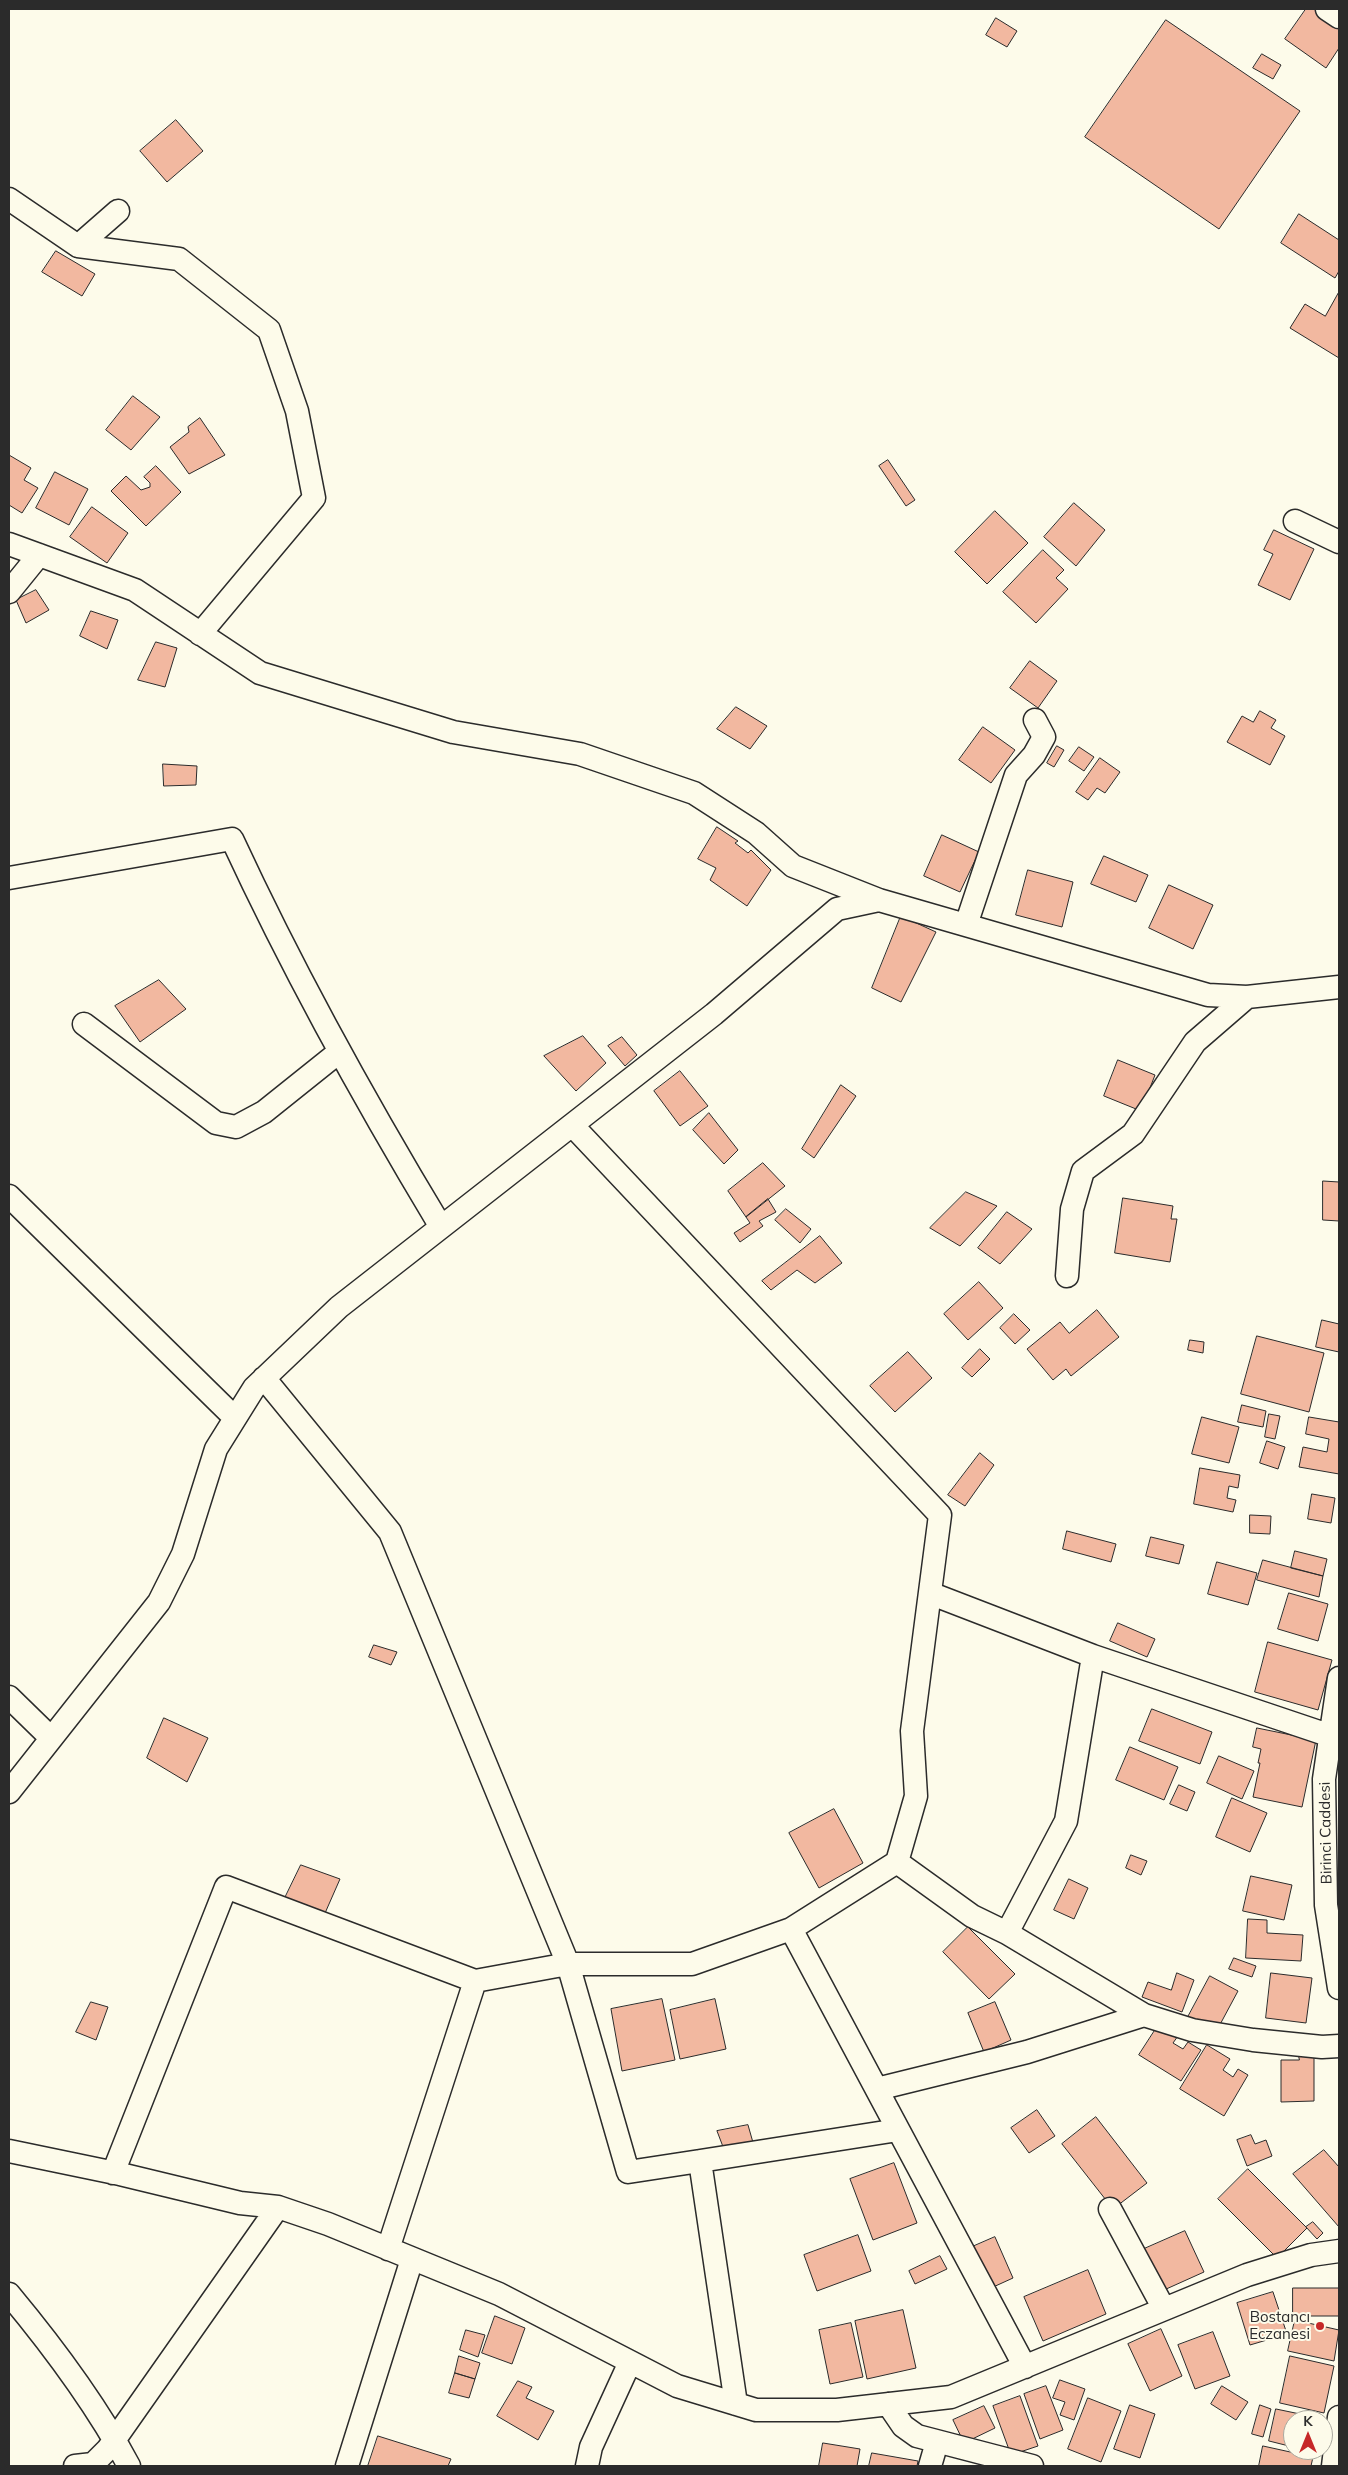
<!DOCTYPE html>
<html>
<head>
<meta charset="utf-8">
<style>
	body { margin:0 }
	#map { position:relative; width:1348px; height:2475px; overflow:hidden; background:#fdfbea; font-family:Mulish,sans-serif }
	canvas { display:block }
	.frame { position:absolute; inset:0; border:10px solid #2b2b2b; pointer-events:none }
	.north { position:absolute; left:1283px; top:2410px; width:50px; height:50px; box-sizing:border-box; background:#fdfbea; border:1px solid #a9a89e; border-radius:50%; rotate:0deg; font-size:14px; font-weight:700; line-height:20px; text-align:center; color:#2b2b2b }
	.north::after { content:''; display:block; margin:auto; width:18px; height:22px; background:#c62828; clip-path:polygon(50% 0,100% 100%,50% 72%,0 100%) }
</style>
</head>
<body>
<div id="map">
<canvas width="1348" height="2475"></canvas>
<div class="frame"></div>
<div class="north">K</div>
</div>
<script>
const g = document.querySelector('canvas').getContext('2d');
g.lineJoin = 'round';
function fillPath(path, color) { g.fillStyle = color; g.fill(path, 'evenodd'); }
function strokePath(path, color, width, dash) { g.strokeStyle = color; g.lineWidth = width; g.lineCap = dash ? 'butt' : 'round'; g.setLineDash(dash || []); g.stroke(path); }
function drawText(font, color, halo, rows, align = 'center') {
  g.font = font + ' Mulish,sans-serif'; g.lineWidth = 4; g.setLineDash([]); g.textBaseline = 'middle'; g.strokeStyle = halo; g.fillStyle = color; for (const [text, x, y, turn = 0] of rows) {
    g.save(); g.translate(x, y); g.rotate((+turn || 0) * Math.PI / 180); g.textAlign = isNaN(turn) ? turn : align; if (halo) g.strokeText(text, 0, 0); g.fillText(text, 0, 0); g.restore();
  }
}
const building = new Path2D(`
	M1306 9H1318L1339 24V48L1326 68 1285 39Z
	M996 18 1017 31 1007 47 986 35Z
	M1166 20 1300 111 1219 229 1085 137Z
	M1262 54 1281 65 1273 79 1253 68Z
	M176 120 203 151 167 182 140 151Z
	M1299 214 1339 240V271L1335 278 1281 243Z
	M56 251 95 274 82 296 42 272Z
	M1339 292V358L1290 328 1305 304 1325 316Z
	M133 396 160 417 131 450 106 430Z
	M200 418 225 455 189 474 170 447 189 432 188 427Z
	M9 455 31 468 24 480 38 488 22 513 9 505Z
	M888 460 915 500 906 506 879 466Z
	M156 466 181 492 146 526 111 491 126 476 141 490 150 487V483L144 477Z
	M55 472 88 489 69 525 36 508Z
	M1074 503 1105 530 1076 566 1044 537Z
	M92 507 128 533 107 563 70 537Z
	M995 511 1028 543 987 584 955 552Z
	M1274 530 1314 549 1290 600 1258 585 1273 554 1264 550Z
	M1043 550 1064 570 1056 578 1068 589 1036 623 1003 592Z
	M36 590 49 610 26 623 16 600Z
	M91 611 118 620 107 649 80 636Z
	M156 642 177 648 165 687 138 680Z
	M1030 661 1057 681 1038 708 1010 688Z
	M736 707 767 726 750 749 717 729Z
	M1260 711 1276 720 1271 728 1285 736 1270 765 1227 742 1242 716 1253 722Z
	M983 727 1015 750 991 783 959 760Z
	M1057 746 1064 750 1054 767 1047 763Z
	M1079 747 1094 757 1084 771 1069 761Z
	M1100 758 1120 772 1105 793 1097 788 1088 800 1076 792Z
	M163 764 197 766 196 785 164 786Z
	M717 827 738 841 735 843 748 853 751 850 771 870 747 906 710 880 716 868 698 859Z
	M942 835 979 852 960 892 924 876Z
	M1104 856 1148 875 1136 902 1091 884Z
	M1028 870 1073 882 1062 927 1016 915Z
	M1169 885 1213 905 1193 949 1149 928Z
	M901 916 936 932 901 1002 872 988Z
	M159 980 186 1009 140 1042 115 1006Z
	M583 1036 606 1063 576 1091 544 1056Z
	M622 1037 637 1055 625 1066 608 1046Z
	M1118 1060 1155 1075 1141 1111 1104 1096Z
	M680 1071 708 1106 680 1126 654 1091Z
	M841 1085 856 1096 814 1158 802 1149Z
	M709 1113 738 1150 724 1164 693 1130Z
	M763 1163 785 1186 746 1217 728 1191Z
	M1323 1181 1339 1182V1221L1323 1220Z
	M966 1192 997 1206 960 1246 930 1228Z
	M1123 1198 1173 1206 1171 1219H1177L1170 1262 1115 1253Z
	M768 1199 776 1212 759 1221 763 1226 740 1242 734 1233 750 1223 746 1217Z
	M786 1209 811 1229 800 1243 775 1220Z
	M1007 1212 1032 1229 1000 1264 978 1248Z
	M820 1236 842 1263 815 1283 797 1270 771 1290 762 1281Z
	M979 1282 1003 1308 968 1340 944 1314Z
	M1097 1310 1119 1337 1071 1376 1066 1369 1053 1380 1027 1349 1060 1322 1069 1333Z
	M1014 1314 1030 1330 1015 1344 1000 1328Z
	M1322 1320 1339 1324V1352L1316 1347Z
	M1257 1336 1324 1353 1309 1412 1241 1394Z
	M1190 1340 1204 1342 1203 1353 1188 1350Z
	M980 1349 990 1359 972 1377 962 1368Z
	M908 1352 932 1378 895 1412 870 1386Z
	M1242 1405 1266 1411 1263 1427 1238 1422Z
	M1269 1414 1280 1416 1275 1439 1265 1437Z
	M1202 1417 1239 1427 1229 1463 1192 1454Z
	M1309 1417 1339 1422V1474L1299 1467 1303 1447 1327 1452 1329 1439 1306 1434Z
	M1267 1441 1285 1447 1278 1469 1260 1463Z
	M980 1453 994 1465 965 1506 948 1495Z
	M1200 1468 1240 1475 1238 1488 1229 1486 1227 1498 1236 1500 1233 1512 1194 1504Z
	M1312 1494 1335 1498 1331 1523 1308 1519Z
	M1250 1515 1271 1516 1270 1534 1250 1533Z
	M1067 1531 1116 1544 1111 1562 1063 1549Z
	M1151 1537 1184 1545 1179 1564 1146 1556Z
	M1295 1551 1327 1559 1323 1576 1291 1568Z
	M1263 1560 1323 1576 1319 1597 1257 1580Z
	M1217 1562 1257 1573 1248 1605 1208 1594Z
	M1289 1593 1328 1604 1318 1641 1278 1629Z
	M1118 1623 1155 1639 1147 1657 1110 1641Z
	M1268 1642 1332 1660 1318 1710 1255 1692Z
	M374 1645 397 1652 391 1665 369 1657Z
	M1152 1709 1212 1732 1200 1764 1139 1741Z
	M164 1718 208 1738 187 1782 147 1758Z
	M1257 1728 1316 1740 1302 1807 1253 1797 1260 1763H1258L1261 1749 1253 1747Z
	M1130 1747 1178 1767 1164 1800 1116 1780Z
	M1219 1756 1254 1771 1242 1799 1207 1783Z
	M1179 1785 1195 1792 1187 1811 1170 1804Z
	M1232 1798 1267 1813 1250 1852 1216 1837Z
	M834 1809 863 1863 819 1888 789 1833Z
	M1131 1855 1147 1861 1141 1875 1126 1868Z
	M301 1865 340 1879 322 1920 284 1900Z
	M1251 1876 1292 1885 1284 1920 1243 1911Z
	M1069 1879 1088 1888 1074 1919 1054 1910Z
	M1248 1919 1267 1920V1933L1303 1935 1301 1961 1246 1958Z
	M968 1927 1015 1974 989 1999 943 1952Z
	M1234 1958 1256 1966 1252 1977 1229 1969Z
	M1177 1973 1194 1980 1182 2012 1142 1997 1148 1982 1171 1990Z
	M1271 1973 1312 1978 1306 2023 1266 2018Z
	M1210 1976 1238 1991 1216 2032 1188 2017Z
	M662 1999 675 2060 622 2071 611 2009Z
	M715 1999 726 2049 680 2059 670 2010Z
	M91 2002 108 2007 96 2040 76 2032Z
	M995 2002 1011 2040 984 2052 968 2013Z
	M1161 2021 1180 2033 1173 2043 1183 2049 1188 2042 1201 2050 1181 2081 1139 2055Z
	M1207 2045 1230 2059 1223 2070 1233 2077 1238 2069 1248 2075 1224 2116 1180 2089Z
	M1299 2056H1314V2101L1281 2102V2060H1299Z
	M1037 2110 1055 2136 1029 2153 1011 2128Z
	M1096 2117 1147 2183 1113 2209 1062 2144Z
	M748 2125 754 2146 725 2152 717 2131Z
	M1251 2135 1255 2144 1266 2140 1272 2156 1247 2166 1237 2140Z
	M1324 2150 1339 2167V2227L1293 2174Z
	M894 2163 917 2223 873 2240 850 2179Z
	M1248 2169 1307 2228 1277 2258 1218 2199Z
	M1313 2222 1323 2233 1317 2239 1306 2227Z
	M1185 2231 1204 2272 1164 2290 1144 2249Z
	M858 2235 871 2271 817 2291 804 2255Z
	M995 2237 1013 2278 991 2288 972 2247Z
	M940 2256 947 2269 915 2284 909 2271Z
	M1088 2270 1106 2314 1043 2341 1024 2297Z
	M1293 2288H1339V2316H1293Z
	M1273 2292 1287 2334 1250 2345 1237 2303Z
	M903 2310 916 2368 867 2379 855 2321Z
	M495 2316 525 2328 512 2364 482 2353Z
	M1295 2320 1339 2330 1334 2361 1288 2351Z
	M851 2323 863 2377 830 2384 819 2330Z
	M1161 2329 1182 2376 1150 2391 1128 2344Z
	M466 2330 485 2335 478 2357 460 2350Z
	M1213 2332 1230 2376 1195 2389 1178 2345Z
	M459 2356 480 2363 475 2379 455 2373Z
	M1290 2356 1334 2366 1324 2413 1280 2403Z
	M455 2373 475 2379 469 2398 449 2393Z
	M1060 2380 1085 2389 1074 2420 1060 2415 1065 2402 1053 2398Z
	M518 2381 532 2387 526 2398 554 2411 538 2440 497 2416Z
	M1046 2386 1063 2430 1040 2439 1024 2394Z
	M1222 2386 1248 2402 1236 2420 1211 2404Z
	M1020 2396 1038 2446 1011 2455 993 2406Z
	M1088 2398 1121 2411 1101 2462 1068 2449Z
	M1130 2405 1155 2414 1140 2458 1114 2449Z
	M1260 2405 1271 2409 1263 2437 1252 2434Z
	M984 2406 995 2428 964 2443 953 2420Z
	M1276 2409 1324 2419 1323 2426V2420H1293V2447L1269 2441Z
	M378 2436 451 2459 448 2466H368Z
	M823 2443 860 2449 857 2466H819Z
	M1263 2446 1313 2457 1311 2466H1259Z
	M872 2453 918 2461 917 2466H869Z`);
fillPath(building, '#f2b8a0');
strokePath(building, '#2b2b2b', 1);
const minor = new Path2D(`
	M1327 9 1339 17
	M9 199 78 246
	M118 211 78 246 179 259 269 330 297 411 314 498 200 634
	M1295 521 1339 542
	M9 544 135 590 260 673 453 732 580 754 694 793 756 833 793 866 879 900
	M9 592 39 555
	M9 878 232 839C294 973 365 1101 441 1227
	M966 925 1016 775 1034 755 1044 737 1035 720
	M84 1024 216 1123 236 1127 264 1112 339 1052
	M572 1125 940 1515 912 1731 916 1796 897 1862
	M9 1196 235 1418
	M1067 1276 1072 1209 1083 1171 1133 1134 1195 1042 1247 997
	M932 1594 1093 1656 1331 1736
	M1339 1678 1324 1779 1326 1905 1339 1988
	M9 1697 51 1738
	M9 1792 159 1602 183 1554 216 1449 254 1388 339 1307 714 1014 837 909 879 900 1208 995 1247 997 1339 987
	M791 1929 1025 2367
	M1007 1933 1066 1821 1093 1656
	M877 2089 1027 2052 1144 2015
	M9 2151 120 2174 240 2203 278 2207 328 2224 499 2294 677 2386 756 2410H837L951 2397 1247 2275 1311 2255 1339 2251
	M700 2161 628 2172 568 1964H692L791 1929 897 1862 972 1916 1007 1933 1144 2015 1192 2030 1253 2040 1322 2047 1339 2046
	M113 2173 226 1887 475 1981 568 1964 390 1532 264 1378
	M1110 2209 1164 2309
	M388 2249 475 1981
	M9 2294C54 2348 96 2404 129 2466
	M736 2404 700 2161 898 2130
	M888 2404 903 2426 917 2436 1032 2466
	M75 2466 93 2464 108 2449 278 2207
	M347 2466 412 2259
	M587 2466 591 2447 630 2362
	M930 2466 937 2442
	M1333 2466 1339 2417`);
strokePath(minor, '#2b2b2b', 25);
strokePath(minor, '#fdfbea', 22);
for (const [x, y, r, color] of [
	[1320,2326,5,"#c62828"]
]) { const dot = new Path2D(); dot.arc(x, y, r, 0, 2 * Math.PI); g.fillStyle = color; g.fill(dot); strokePath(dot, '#fdfbea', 2); }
drawText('15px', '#2b2b2b', '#fdfbea', [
	["Birinci Caddesi",1326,1833,-91]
]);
drawText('15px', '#2b2b2b', '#fdfbea', [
	["Bostancı",1310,2317],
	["Eczanesi",1310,2334]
], 'right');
</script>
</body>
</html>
